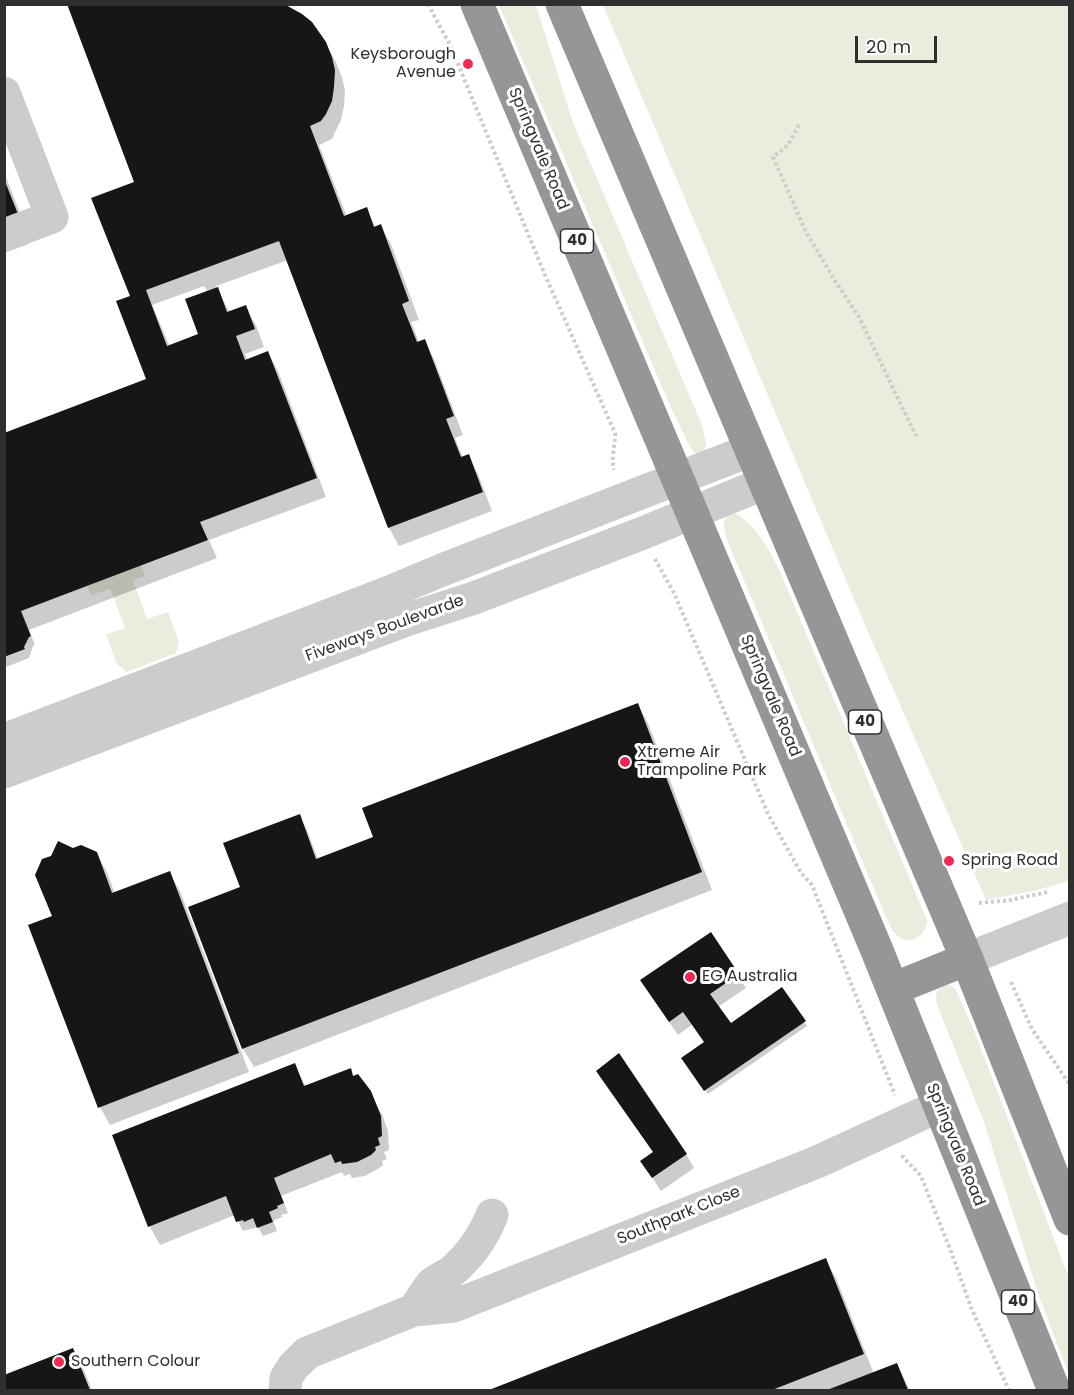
<!DOCTYPE html>
<html>
<head>
<meta charset="utf-8">
<style>
	body { margin:0 }
	#map { position:relative; width:1074px; height:1395px; overflow:hidden; background:#fff; font-family:Poppins,sans-serif }
	canvas { display:block }
	.frame { position:absolute; inset:0; border:6px solid #2f2f2f; pointer-events:none }
	.scale { position:absolute; left:855px; top:36px; width:82px; height:27px; box-sizing:border-box; border:3px solid #2f2f2f; border-top:0; padding-left:8px; font-size:18px; line-height:21px; white-space:nowrap; color:#2f2f2f; -webkit-text-stroke:4px #fff; paint-order:stroke }
</style>
</head>
<body>
<div id="map">
<canvas width="1074" height="1395"></canvas>
<div class="frame"></div>
<div class="scale">20 m</div>
</div>
<script>
const g = document.querySelector('canvas').getContext('2d');
g.lineJoin = 'round';
function fillPath(path, color) { g.fillStyle = color; g.fill(path, 'evenodd'); }
function strokePath(path, color, width, dash) { g.strokeStyle = color; g.lineWidth = width; g.lineCap = dash ? 'butt' : 'round'; g.setLineDash(dash || []); g.stroke(path); }
function drawText(font, color, halo, rows, align = 'center') {
  g.font = font + ' Poppins,sans-serif'; g.lineWidth = 6; g.setLineDash([]); g.textBaseline = 'middle'; g.strokeStyle = halo; g.fillStyle = color; for (const [text, x, y, turn = 0] of rows) {
    g.save(); g.translate(x, y); g.rotate((+turn || 0) * Math.PI / 180); g.textAlign = isNaN(turn) ? turn : align; if (halo) g.strokeText(text, 0, 0); g.fillText(text, 0, 0); g.restore();
  }
}
fillPath(new Path2D(`
	M499 5H536L572 120 702 425 706 444 704 453 697 455 691 449 671 408Z
	M603 5H1069V881L1033 891 986 900 865 625Z
	M734 513C755 522 772 554 781 574L927 920C927 934 912 946 899 937 892 933 889 922 885 915L727 540C724 530 720 516 734 513Z
	M141 565 145 576 133 580 147 619 168 612 179 642 176 653 127 672 117 664 106 635 125 628 110 589 91 595 87 586Z
	M947 985 952 986 956 990 973 1028 1069 1278V1375L1039 1296 984 1122 937 1005C935 993 936 989 947 985Z`), '#e8eddd');
fillPath(new Path2D(`
	M68 4H266L267 7 325 43 336 62 342 77 345 90 344 106 341 120 332 139 319 145 347 217 366 209 376 228 380 226 391 244 419 320 411 322 419 342 424 341 434 359 463 435 455 438 463 458 468 456 478 474 492 511 399 546 389 528 288 260 216 286 230 313 245 307 256 325 264 347 245 354 248 360 268 353 278 371 326 497 209 540 217 558 29 630 35 645 33 646 29 658 6 667 4 665V435L147 380 131 297 136 183ZM204 286 208 292 200 335 170 347 152 305Z
	M4 172 29 236 26 237 29 244 4 253Z
	M638 705 648 723 712 890 254 1067 243 1049 190 908 242 888 299 816 307 830 318 859 375 838Z
	M73 850 96 853 107 872 115 894 169 873 180 891 249 1072 110 1125 100 1107 30 926 54 917Z
	M711 934 746 988 718 1007 731 1025 804 1022 807 1026 708 1094 685 1062 706 1042 693 1024 678 1035 650 994Z
	M294 1065 306 1087 350 1070 354 1077 364 1083 382 1114 388 1131 389 1150 384 1152 387 1159 382 1161 383 1165 378 1169 365 1176 352 1178 350 1174 344 1176 342 1172 281 1196 288 1213 281 1215 282 1217 273 1221 277 1231 263 1236 258 1227 243 1231 235 1215 160 1245 150 1227 113 1136Z
	M686 1154 694 1168 661 1191 642 1162Z
	M825 1260 836 1278 874 1374 897 1365 910 1390H492Z
	M72 1350 83 1368 92 1390H4V1377Z`), '#0003');
fillPath(new Path2D(`
	M67 4H264L265 6 269 4H284L302 14 312 22 326 42 332 57 335 70 334 87 332 101 326 114 321 121 310 126 344 216 367 207 374 227 381 224 409 301 402 304 417 342 425 339 454 416 446 419 461 457 469 454 483 492 388 528 279 241 146 290 167 346 198 334 185 299 218 287 227 312 246 305 255 329 236 336 245 360 268 351 317 478 200 522 208 540 21 611 31 636 29 637 24 647 25 649 4 657V433L146 379 116 301 130 296 91 198 134 182Z
	M4 179 28 239 4 248Z
	M638 703 702 872 242 1049 188 907 240 887 223 843 300 814 316 859 373 837 362 808Z
	M58 841 73 848 81 845 97 852 112 893 170 871 239 1053 98 1108 28 925 52 916 35 875 42 859 51 856Z
	M711 932 739 974 710 994 731 1023 782 987 806 1021 704 1091 681 1058 704 1042 683 1012 669 1022 640 980Z
	M619 1053 687 1154 652 1178 640 1161 653 1152 596 1071Z
	M295 1063 304 1086 351 1068 353 1076 358 1074 371 1091 381 1116 382 1136 378 1138 380 1145 375 1147 376 1150 371 1155 357 1162 342 1164 341 1161 335 1163 331 1154 274 1178 284 1203 277 1206 278 1208 269 1212 273 1222 257 1228 253 1218 244 1222 243 1220 236 1222 226 1196 148 1227 112 1135Z
	M826 1258 864 1354 772 1390H489Z
	M73 1348 90 1390H4V1375Z
	M897 1363 908 1390H827Z`), '#161616');
strokePath(new Path2D(`
	M428 4 451 47 545 275 615 433C615 446 611 459 614 470
	M799 125 788 145 773 157 806 232 834 279 859 317 916 436
	M655 559 674 593 768 814 801 873 812 885 895 1095
	M979 903 1010 900 1048 892
	M1011 982 1032 1029 1070 1085
	M903 1155V1157L921 1176 952 1254 972 1310 1009 1390`), '#ccc', 4, [3, 3]);
strokePath(new Path2D(`
	M4 93 52 217 4 235
	M4 740 387 593 442 570 751 450
	M4 772 406 620 474 598 643 533 765 483
	M967 959 1070 918
	M414 1310C420 1302 426 1290 433 1283 438 1279 445 1276 450 1273 469 1257 483 1238 492 1215
	M285 1390 286 1378 293 1367 307 1353 414 1310 454 1306 817 1162 939 1106`), '#ccc', 33);
strokePath(new Path2D(`
	M477 4 876 948 1054 1390
	M562 4 967 959 1070 1219
	M893 989 967 959`), '#969696', 33);
for (const [x, y, r, color] of [
	[468,64,6,"#ef2954"],
	[625,762,6,"#ef2954"],
	[949,861,6,"#ef2954"],
	[690,977,6,"#ef2954"],
	[59,1362,6,"#ef2954"]
]) { const dot = new Path2D(); dot.arc(x, y, r, 0, 2 * Math.PI); g.fillStyle = color; g.fill(dot); strokePath(dot, '#fff', 2); }
for (const [x, y, w] of [
	[577,241,33],
	[865,722,33],
	[1018,1302,33]
]) { const box = new Path2D(); box.roundRect(x - w / 2, y - 12, w, 24, 4.5); g.fillStyle = '#fff'; g.fill(box); strokePath(box, '#2f2f2f', 1.5); }
drawText('bold 15px', '#2f2f2f', null, [
	["40",577,241],
	["40",865,722],
	["40",1018,1302]
]);
drawText('16px', '#2f2f2f', '#fff', [
	["Keysborough",456,55,"right"],
	["Avenue",456,73,"right"],
	["Xtreme Air",637,753],
	["Trampoline Park",637,771],
	["Spring Road",961,861],
	["EG Australia",702,977],
	["Southern Colour",71,1362]
], 'left');
drawText('16px', '#2f2f2f', '#fff', [
	["Springvale Road",538,149,67],
	["Fiveways Boulevarde",385,629,-20],
	["Springvale Road",770,696,67],
	["Springvale Road",955,1145,68],
	["Southpark Close",679,1216,-22]
]);
</script>
</body>
</html>
